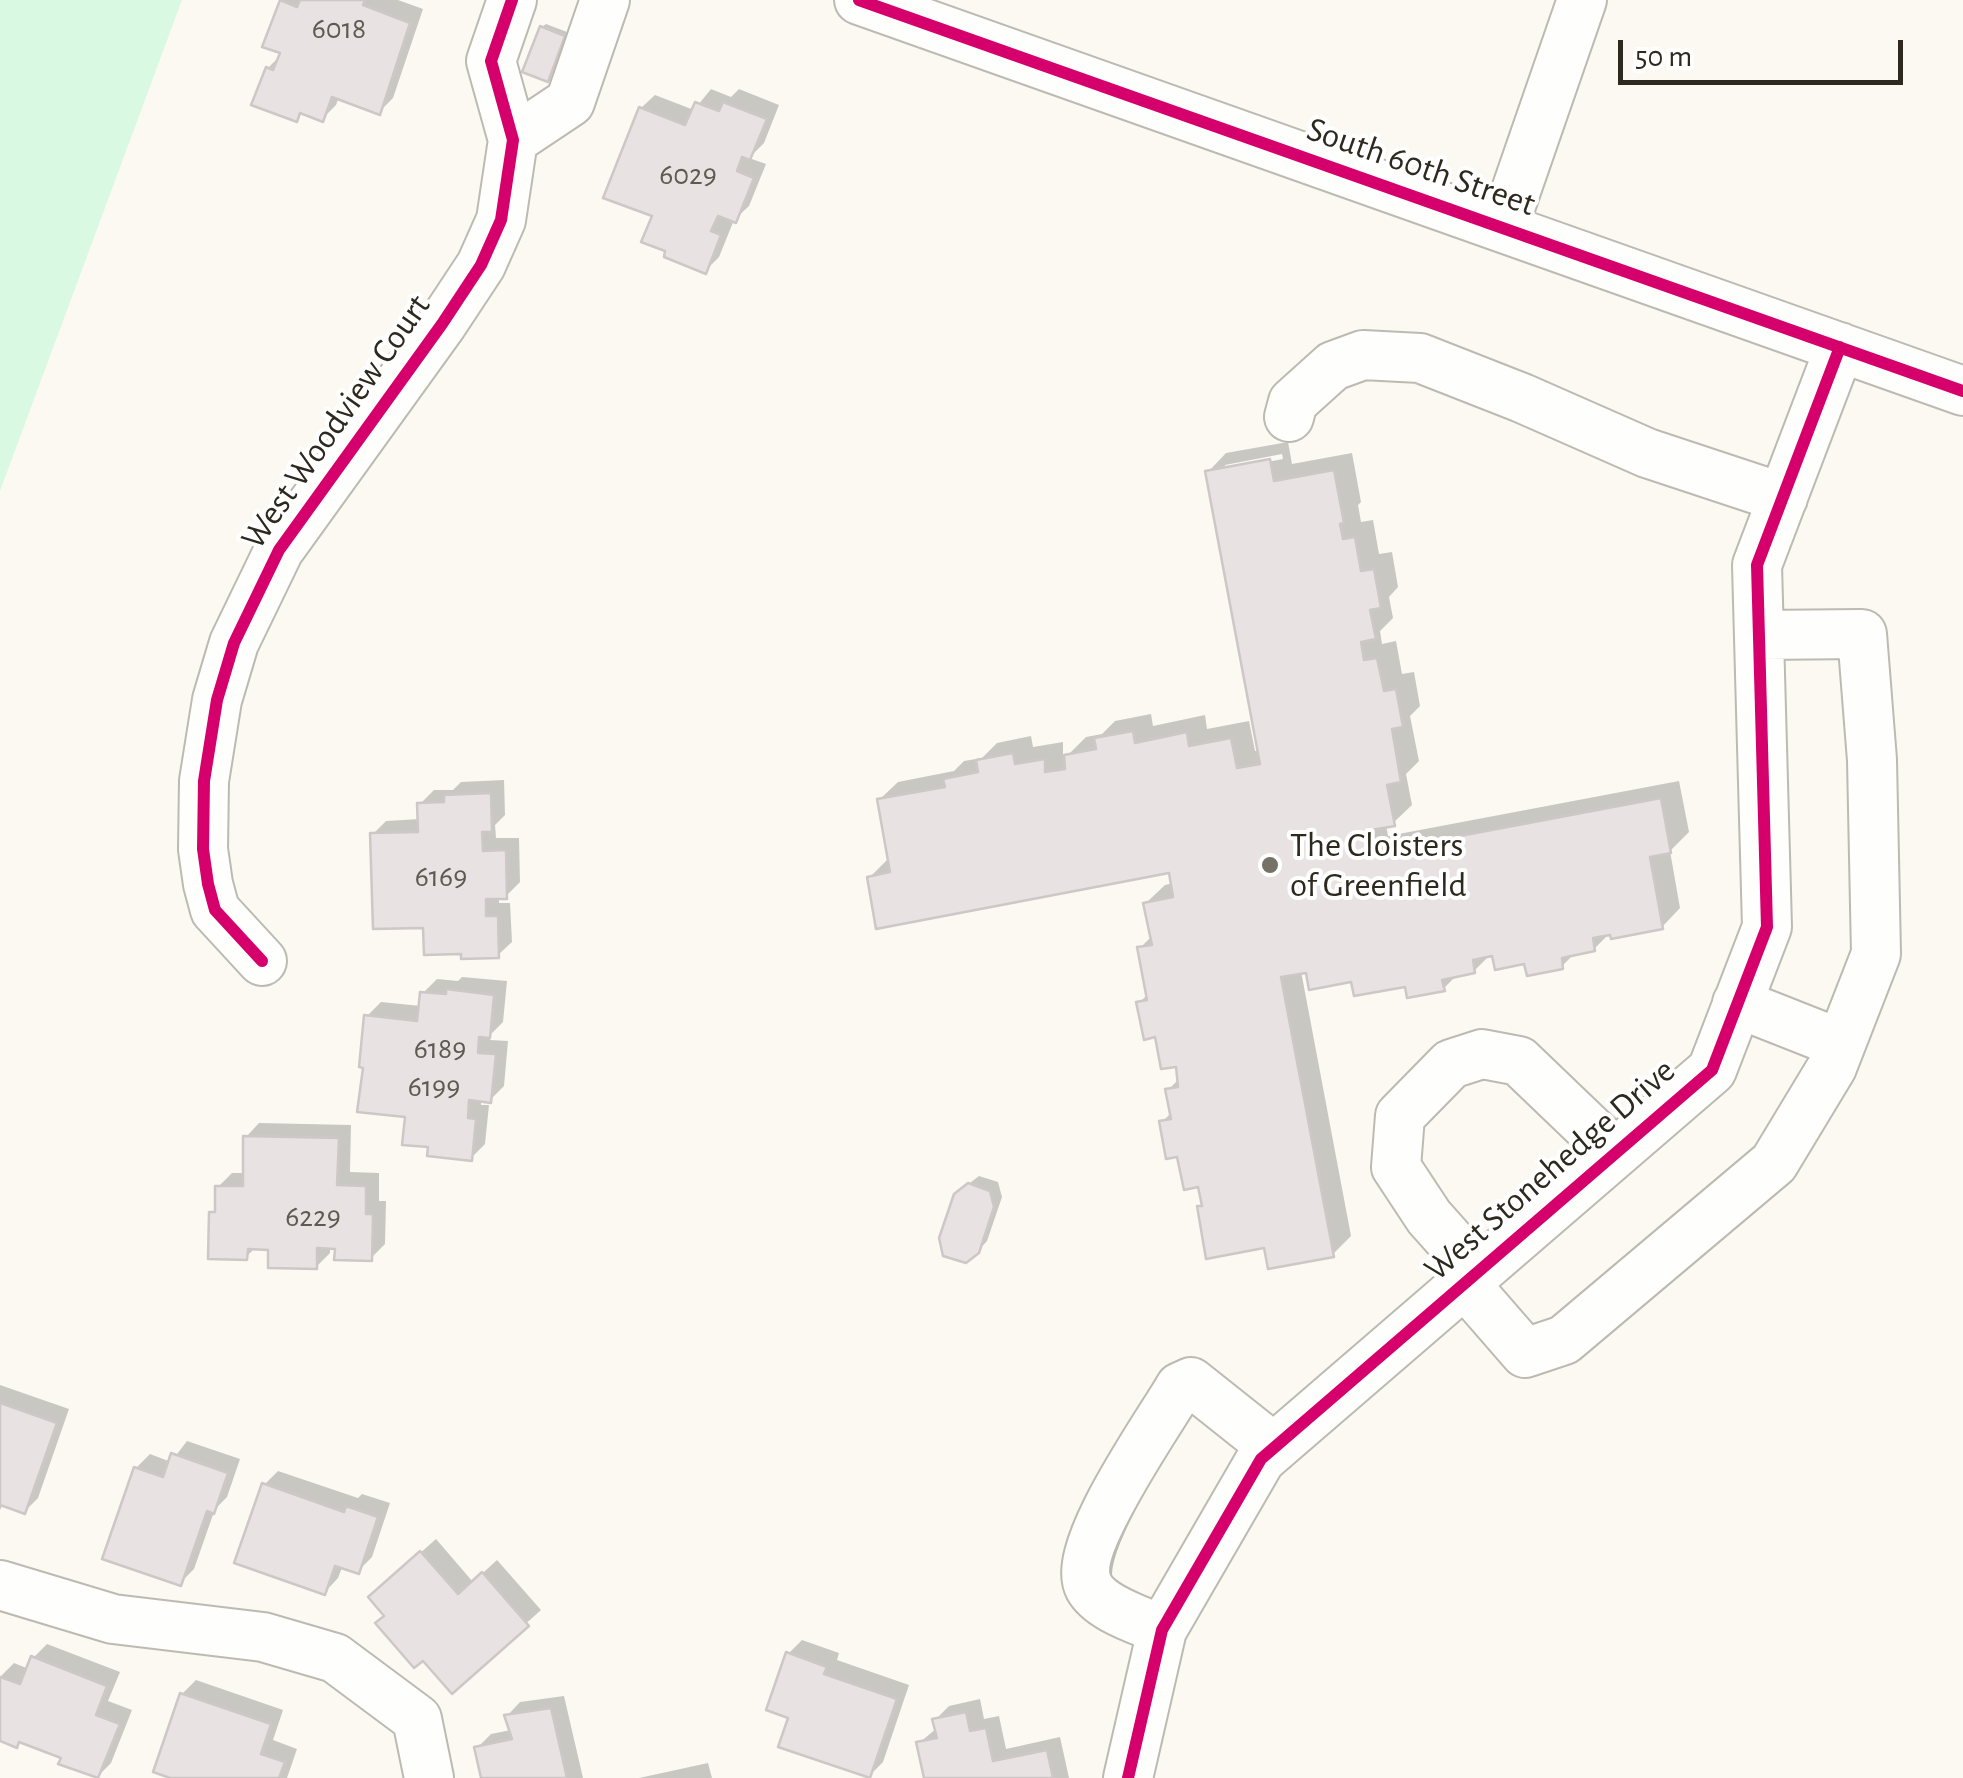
<!DOCTYPE html>
<html>
<head>
<meta charset="utf-8">
<style>
	body { margin:0 }
	#map { position:relative; width:1963px; height:1778px; overflow:hidden; background:#fbf9f2; font-family:"Alegreya Sans",sans-serif }
	canvas { display:block }
	.scale { position:absolute; left:1618px; top:40px; width:285px; height:45px; box-sizing:border-box; border:5px solid #2e291e; border-top:0; padding-left:12px; font-size:30px; line-height:35px; white-space:nowrap; color:#2e291e; -webkit-text-stroke:8px #fff; paint-order:stroke }
</style>
</head>
<body>
<div id="map">
<canvas width="1963" height="1778"></canvas>
<div class="scale">50 m</div>
</div>
<script>
const g = document.querySelector('canvas').getContext('2d');
g.lineJoin = 'round';
function fillPath(path, color) { g.fillStyle = color; g.fill(path, 'evenodd'); }
function strokePath(path, color, width, dash) { g.strokeStyle = color; g.lineWidth = width; g.lineCap = dash ? 'butt' : 'round'; g.setLineDash(dash || []); g.stroke(path); }
function drawText(font, color, halo, rows, align = 'center') {
  g.font = font + ' "Alegreya Sans",sans-serif'; g.lineWidth = 8; g.setLineDash([]); g.textBaseline = 'middle'; g.strokeStyle = halo; g.fillStyle = color; for (const [text, x, y, turn = 0] of rows) {
    g.save(); g.translate(x, y); g.rotate((+turn || 0) * Math.PI / 180); g.textAlign = isNaN(turn) ? turn : align; if (halo) g.strokeText(text, 0, 0); g.fillText(text, 0, 0); g.restore();
  }
}
fillPath(new Path2D(`
	M0 0H182L0 491Z`), '#d9f9e3');
fillPath(new Path2D(`
	M283 0H398L423 9 393 98 379 112 339 97 336 105 322 119 304 112 296 119 268 68 284 52Z
	M546 24 567 32 547 79 542 27Z
	M711 89 731 97 739 89 779 105 764 143 749 158 766 164 749 206 734 220 719 257 705 271 655 214 641 108 655 95 694 110Z
	M1288 442 1292 464 1352 453 1361 502 1358 505 1361 522 1373 520 1379 554 1392 552 1398 587 1389 597 1393 618 1380 631 1382 644 1396 641 1402 674 1414 672 1420 706 1410 716 1419 761 1406 774 1412 805 1393 823 1386 825 1388 836 1679 781 1689 832 1670 851 1680 908 1662 927 1612 931 1594 949 1576 952 1562 966 1494 951 1474 971 1458 974 1443 989 1301 971 1351 1236 1332 1255 1266 1245 1199 1207 1204 1203 1200 1184 1162 1122 1172 1112 1168 1090 1180 1078 1178 1064 1139 1003 1149 993 1140 948 1152 936 1146 903 1165 885 1174 883 1172 870 869 878 888 859 879 800 898 782 954 771 964 761 982 758 997 743 1031 736 1033 747 1063 742V755L1069 754 1086 737 1102 734 1115 721 1151 714 1153 726 1205 715 1207 729 1249 721 1255 751 1260 750 1208 472 1226 453ZM1282 454 1283 459 1225 470V465Z
	M504 780 505 815 495 825 496 838H519L520 882 506 896H499V903H510L512 942 498 955 463 951 426 925 373 834 386 821 420 819V804L434 790H453L461 782Z
	M462 977 507 981 503 1022 491 1034 490 1040 508 1041 504 1086 490 1100 481 1099V1105H489L485 1144 471 1158 430 1145 366 1066 367 1016 381 1002 421 1006 423 993 437 979 458 981Z
	M259 1123 351 1125 350 1172 379 1173V1201H386L385 1244 371 1258 330 1246V1253L316 1267 271 1248 256 1247 246 1257 212 1213 218 1207V1187L232 1173H245L246 1137Z
	M979 1176 998 1182 1002 1197 987 1241 978 1251 966 1186Z
	M0 1385 69 1409 38 1498 25 1511 3 1504 0 1510Z
	M187 1441 240 1459 227 1497 215 1509 194 1569 180 1583 136 1468 150 1454 171 1462Z
	M278 1471 358 1498 362 1494 390 1503 372 1557 358 1571 343 1565 338 1578 325 1592 264 1485Z
	M436 1539 473 1582 497 1560 541 1610 452 1690 387 1615 385 1584Z
	M802 1640 839 1653 837 1660 909 1685 883 1762 869 1776 792 1716 788 1654Z
	M47 1644 120 1672 108 1701 132 1710 111 1763 97 1777 64 1757 21 1740 0 1738V1677L14 1663 29 1669 34 1657Z
	M196 1680 283 1710 273 1740 297 1749 287 1778H178L182 1694Z
	M564 1696 583 1778H483L477 1748 491 1734 511 1730 507 1716 520 1702Z
	M980 1699 984 1719 999 1716 1006 1749 1060 1737 1069 1778H926L919 1743 937 1728 935 1720 949 1706Z
	M708 1763 712 1778H639Z`), '#0003');
const building = new Path2D(`
	M280 0 297 7 300 0H365L363 5 410 23 380 115 332 97 323 122 300 113 297 122 251 105 266 67 273 70 280 53 262 47Z
	M540 26 565 36 548 82 522 72Z
	M695 102 719 111 723 102 767 119 750 160 742 157 737 171 754 178 736 223 718 216 711 231 721 235 706 274 664 257 665 251 641 242 652 216 603 198 639 107 685 125Z
	M1270 459 1274 481 1334 470 1344 523 1340 524 1343 539 1355 537 1361 571 1374 569 1381 608 1370 610 1376 639 1361 642 1364 660 1377 658 1384 691 1396 689 1403 727 1392 729 1401 782 1387 785 1395 826 1365 831 1370 853 1661 798 1671 853 1650 857 1663 929 1611 939 1610 935 1593 938 1595 951 1562 958 1563 969 1527 976 1524 964 1495 970 1492 956 1473 960 1475 973 1442 980 1445 991 1407 998 1405 987 1354 996 1351 982 1309 990 1306 973 1281 977 1334 1257 1268 1269 1264 1248 1206 1259 1197 1206H1202L1198 1187 1184 1190 1177 1157 1166 1159 1159 1121 1171 1119 1165 1089 1178 1087 1176 1067 1161 1069 1155 1037 1144 1040 1136 1002 1147 1000 1137 947 1152 945 1143 903 1173 897 1169 873 876 929 867 877 890 872 877 799 945 787 943 779 978 772 976 760 1013 753 1015 764 1045 759V772L1065 769 1064 755 1096 749 1094 738 1133 731 1135 743 1187 732 1189 746 1231 738 1237 768 1260 764 1205 471Z
	M491 793 492 832H482L483 851 506 850 507 899H486V916H498L499 958 461 959V954L424 955 423 928 373 929 370 833 418 832 417 803 444 802V795Z
	M446 989 494 995 490 1038 479 1037 478 1053 496 1054 491 1103 469 1100 468 1118 476 1119 472 1161 427 1156 428 1147 402 1145 405 1117 357 1112 363 1068 359 1067 364 1015 417 1021 420 992 446 994Z
	M243 1136 339 1138 337 1185 366 1186V1214H373L372 1261 334 1260 335 1249 317 1248V1269L268 1268V1250L248 1249 247 1260 208 1259 209 1212H215V1186H243Z
	M968 1183 990 1191 994 1207 979 1253 966 1263 943 1256 939 1238 954 1194Z
	M0 1403 57 1423 25 1514 0 1505Z
	M171 1453 228 1473 214 1514 207 1511 181 1586 102 1559 134 1467 163 1477Z
	M262 1483 344 1512 346 1506 378 1517 359 1574 335 1566 325 1595 234 1563Z
	M420 1551 458 1594 482 1572 529 1626 452 1694 423 1661 414 1668 375 1623 384 1616 368 1597Z
	M786 1652 827 1667 824 1674 897 1699 870 1778 778 1747 788 1718 766 1710Z
	M31 1656 107 1686 96 1715 120 1724 98 1778 58 1764 61 1758 19 1742 17 1748 0 1741V1677L20 1684Z
	M180 1693 271 1724 261 1754 285 1762 279 1778H170L153 1772Z
	M551 1708 567 1778H481L474 1747 512 1739 504 1715Z
	M966 1712 970 1731 986 1728 993 1761 1047 1750 1053 1778H924L916 1742 937 1738 932 1719Z`);
fillPath(building, '#e9e2e2');
strokePath(building, '#cec7c7', 2.5);
const minor = new Path2D(`
	M859 0 1963 391
	M513 140 570 102 605 0
	M1503 228 1582 0
	M1289 417 1293 402 1333 366 1363 355 1420 358 1522 398 1647 453 1783 498
	M262 961 215 910 208 884 203 849 204 781 217 700 234 643 279 550 442 324 481 265 501 220 513 140 491 61 512 0
	M1737 1003 1841 1044
	M1478 1272 1429 1217 1396 1167 1400 1116 1451 1064 1482 1054 1519 1061 1615 1153
	M1465 1284 1525 1353 1564 1340 1774 1163 1832 1067 1876 954 1872 760 1862 634 1759 635
	M0 1585 113 1619 263 1637 335 1658 417 1719 429 1778
	M1162 1630C1140 1620 1101 1609 1089 1587 1069 1549 1158 1425 1180 1387L1191 1382 1274 1448
	M1128 1778 1162 1630 1261 1459 1712 1070 1767 927 1757 565 1840 347`);
strokePath(minor, '#bdbab2', 52);
strokePath(minor, '#fefefd', 48);
strokePath(new Path2D(`
	M859 0 1963 391
	M262 961 215 910 208 884 203 849 204 781 217 700 234 643 279 550 442 324 481 265 501 220 513 140 491 61 512 0
	M1128 1778 1162 1630 1261 1459 1712 1070 1767 927 1757 565 1840 347`), '#d6006c', 12);
for (const [x, y, r, color] of [
	[1270,865,10,"#767268"]
]) { const dot = new Path2D(); dot.arc(x, y, r, 0, 2 * Math.PI); g.fillStyle = color; g.fill(dot); strokePath(dot, '#fff', 4); }
drawText('30px', '#5f5951', null, [
	["6018",339,29],
	["6029",688,175],
	["6169",441,877],
	["6189",440,1049],
	["6199",434,1087],
	["6229",313,1217]
]);
drawText('35px', '#2e291e', '#fff', [
	["South 60th Street",1421,167,19],
	["West Woodview Court",336,422,-55],
	["West Stonehedge Drive",1550,1170,-41]
]);
drawText('35px', '#2e291e', '#fff', [
	["The Cloisters",1290,845],
	["of Greenfield",1290,885]
], 'left');
</script>
</body>
</html>
